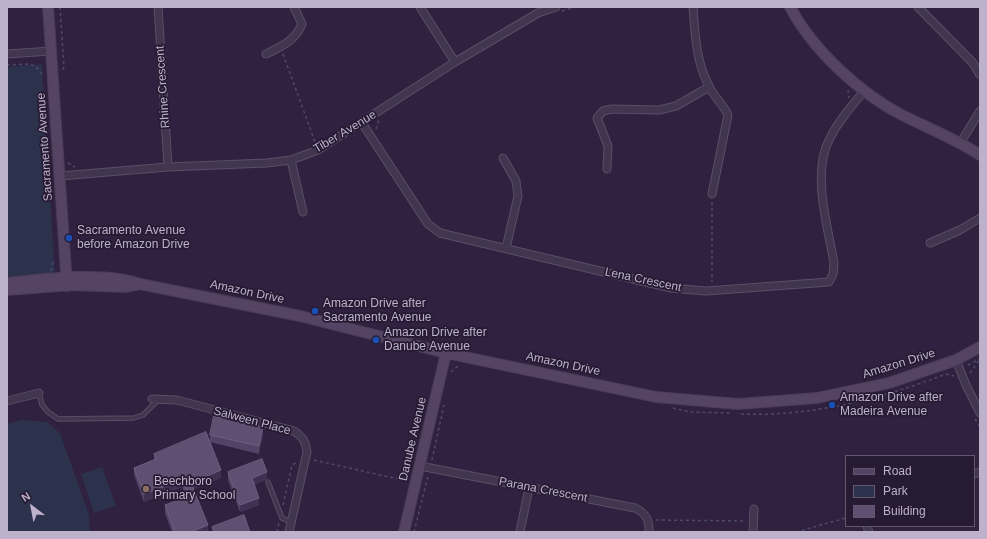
<!DOCTYPE html>
<html>
<head>
<meta charset="utf-8">
<style>
	body { margin:0 }
	#map { position:relative; width:987px; height:539px; overflow:hidden; background:#302140; font-family:Helvetica,sans-serif }
	canvas { display:block }
	.frame { position:absolute; inset:0; border:8px solid #beb1cb; pointer-events:none }
	.legend { position:absolute; left:845px; top:455px; width:130px; height:72px; box-sizing:border-box; background:#271b34; border:1px solid #635770; margin:0; padding:5px 7px; list-style:none; font-size:12px; color:#beb1cb }
	.legend li { display:flex; align-items:center; gap:8px; height:20px }
	.legend b { width:20px; border:1px solid #635770 }
	.north { position:absolute; left:12px; top:487px; width:40px; height:40px; -webkit-text-stroke:3px #271b34; paint-order:stroke; rotate:328deg; font-size:11px; font-weight:700; line-height:16px; text-align:center; color:#beb1cb }
	.north::after { content:''; display:block; margin:auto; width:14px; height:18px; background:#beb1cb; clip-path:polygon(50% 0,100% 100%,50% 72%,0 100%) }
</style>
</head>
<body>
<div id="map">
<canvas width="987" height="539"></canvas>
<div class="frame"></div>
<ul class="legend">
<li><b style="height:5px;background:#544363"></b>Road</li>
<li><b style="height:11px;background:#2c314c"></b>Park</li>
<li><b style="height:11px;background:#5f4f71"></b>Building</li>
</ul>
<div class="north">N</div>
</div>
<script>
const g = document.querySelector('canvas').getContext('2d');
g.lineJoin = 'round';
function fillPath(path, color) { g.fillStyle = color; g.fill(path, 'evenodd'); }
function strokePath(path, color, width, dash) { g.strokeStyle = color; g.lineWidth = width; g.lineCap = dash ? 'butt' : 'round'; g.setLineDash(dash || []); g.stroke(path); }
function drawText(font, color, halo, rows, align = 'center') {
  g.font = font + ' Helvetica,sans-serif'; g.lineWidth = 3.5; g.setLineDash([]); g.textBaseline = 'middle'; g.strokeStyle = halo; g.fillStyle = color; for (const [text, x, y, turn = 0] of rows) {
    g.save(); g.translate(x, y); g.rotate((+turn || 0) * Math.PI / 180); g.textAlign = isNaN(turn) ? turn : align; if (halo) g.strokeText(text, 0, 0); g.fillText(text, 0, 0); g.restore();
  }
}
fillPath(new Path2D(`
	M42 64 55 276 7 280V67Z
	M22 420 47 422 60 433 89 515 90 532H7V424Z
	M102 467 116 506 94 513 81 474Z`), '#2c314c');
const lane = new Path2D(`
	M39 393 42 405 48 412 58 419 134 418 143 415 158 400
	M268 482 282 518 291 522`);
const street = new Path2D(`
	M158 7 168 167
	M420 7 455 62
	M693 7C695 34 696 62 709 86 714 97 723 104 728 115L712 194
	M918 7 973 63 980 75
	M7 54 51 51
	M266 54C282 46 295 41 302 24L294 7
	M362 123 428 224 440 233 671 288 706 291 829 282 833 274 834 263C828 228 814 181 826 147 834 126 850 108 864 91
	M961 142 980 111
	M503 158 516 181 518 196 506 248
	M291 160 303 212
	M607 169 608 146 597 118 603 111 612 109 659 110 676 106 709 87
	M60 176 168 167 267 163 291 160 318 150 455 62 538 13 556 7
	M930 243 960 230 980 218
	M956 360 966 385 980 413
	M152 399 177 400 294 431C303 437 306 442 307 452L289 532
	M7 401 39 393
	M420 466 635 508C647 514 649 520 649 532
	M974 474 980 472
	M867 526 869 532
	M520 532 529 488
	M753 532 754 509`);
const secondary = new Path2D(`
	M48 7 67 286
	M790 7C813 50 860 94 904 116 930 129 956 139 980 155
	M7 283C42 279 107 271 140 284L300 316 446 353 656 397 738 404 817 398 889 383 956 360 980 347
	M7 290 71 285 127 287 140 284
	M404 532 446 353`);
strokePath(lane, '#5a4e67', 5.5);
strokePath(street, '#5a4e67', 9);
strokePath(secondary, '#483c55', 12);
strokePath(new Path2D(`
	M60 7 64 67 62 71
	M562 11 576 7
	M283 54 315 142
	M7 65 28 64 35 66 44 76
	M848 90 849 98
	M376 129 379 120
	M68 163 75 167
	M712 202V282
	M51 271 53 261H55
	M968 365 980 359
	M451 372 458 366
	M970 373 979 360
	M946 374 954 376
	M673 408 690 412 731 413
	M741 414C810 417 881 399 946 374
	M975 419 980 427
	M314 460 407 481
	M432 460 444 405
	M283 505 292 465 297 462
	M656 520 746 521
	M277 532 279 522
	M414 532 428 476
	M796 532 846 518`), '#4c4b67', 1.5, [3, 3]);
strokePath(lane, '#42354f', 3.5);
strokePath(street, '#42354f', 7);
strokePath(secondary, '#544363', 10);
fillPath(new Path2D(`
	M210 435H263L259 454 210 442Z
	M154 454 221 478 193 489 208 532H172L165 513V505L186 497 182 487 144 502 134 475V468L154 460Z
	M228 472 267 479 254 485 259 505 240 512 228 480Z`), '#534366');
fillPath(new Path2D(`
	M263 427V435L259 454V446Z
	M221 470V478L191 490V483Z
	M267 472V479L252 486V478Z
	M182 480V487L144 502V494Z
	M259 498V505L240 512V505Z
	M208 525V532H191Z`), '#403152');
const building = new Path2D(`
	M214 416 263 427 259 446 210 435Z
	M206 432 221 470 191 483 208 525 191 532H175L165 505 189 496 182 480 144 494 134 468 156 459 154 454Z
	M262 459 267 472 252 478 259 498 240 505 228 472Z
	M244 515 250 532H214L212 527Z`);
fillPath(building, '#5f4f71');
strokePath(building, '#6e5e7f', 1);
for (const [x, y, r, color] of [
	[69,238,4,"#1a4fb4"],
	[315,311,4,"#1a4fb4"],
	[376,340,4,"#1a4fb4"],
	[832,405,4,"#1a4fb4"],
	[146,489,4,"#8d6e63"]
]) { const dot = new Path2D(); dot.arc(x, y, r, 0, 2 * Math.PI); g.fillStyle = color; g.fill(dot); strokePath(dot, '#271b34', 1.5); }
drawText('12px', '#beb1cb', '#271b34', [
	["Rhine Crescent",163,87,-94],
	["Tiber Avenue",345,132,-31],
	["Sacramento Avenue",45,147,-94],
	["Lena Crescent",643,280,12],
	["Amazon Drive",247,292,12],
	["Amazon Drive",563,364,12],
	["Amazon Drive",899,364,-17],
	["Salween Place",252,421,15],
	["Danube Avenue",413,439,-77],
	["Parana Crescent",543,490,11]
]);
drawText('12px', '#beb1cb', '#271b34', [
	["Sacramento Avenue",77,231],
	["before Amazon Drive",77,245],
	["Amazon Drive after",323,304],
	["Sacramento Avenue",323,318],
	["Amazon Drive after",384,333],
	["Danube Avenue",384,347],
	["Amazon Drive after",840,398],
	["Madeira Avenue",840,412],
	["Beechboro",154,482],
	["Primary School",154,496]
], 'left');
</script>
</body>
</html>
